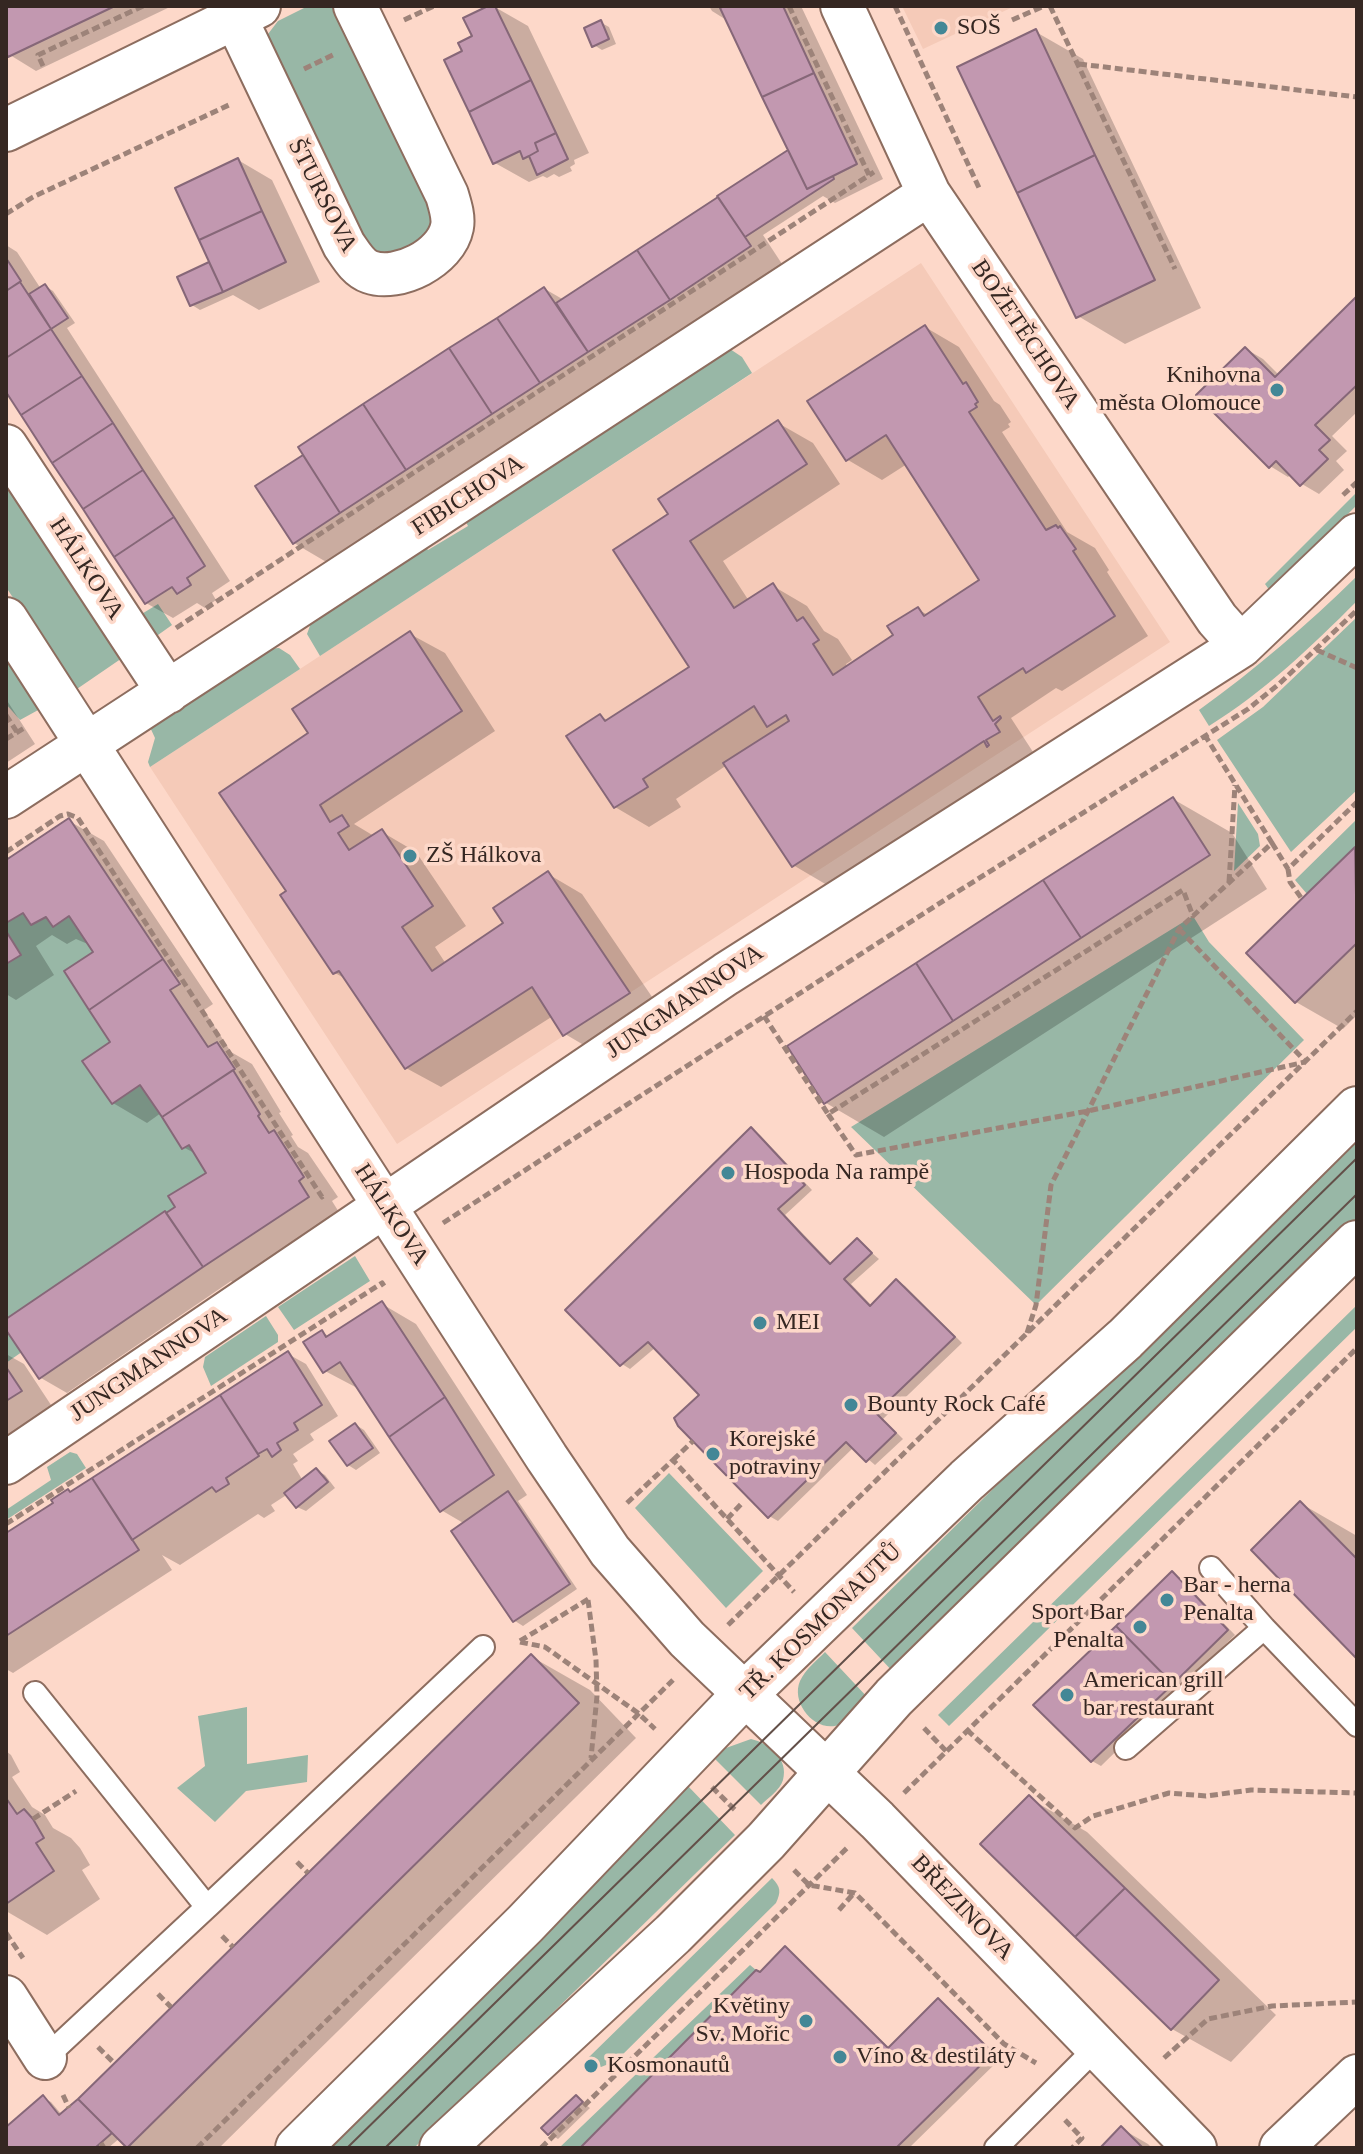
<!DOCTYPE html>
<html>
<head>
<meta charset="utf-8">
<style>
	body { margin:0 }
	#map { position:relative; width:1363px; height:2154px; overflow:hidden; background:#fdd8c9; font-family:"Times New Roman",serif }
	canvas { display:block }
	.frame { position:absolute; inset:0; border:8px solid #352722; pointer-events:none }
</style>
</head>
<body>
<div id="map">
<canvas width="1363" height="2154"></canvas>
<div class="frame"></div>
</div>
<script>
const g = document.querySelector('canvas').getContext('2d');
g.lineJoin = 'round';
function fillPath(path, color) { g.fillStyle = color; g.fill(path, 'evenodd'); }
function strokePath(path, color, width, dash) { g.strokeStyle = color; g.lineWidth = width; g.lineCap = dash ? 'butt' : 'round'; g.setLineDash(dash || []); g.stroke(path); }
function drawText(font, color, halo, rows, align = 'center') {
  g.font = font + ' "Times New Roman",serif'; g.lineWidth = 7; g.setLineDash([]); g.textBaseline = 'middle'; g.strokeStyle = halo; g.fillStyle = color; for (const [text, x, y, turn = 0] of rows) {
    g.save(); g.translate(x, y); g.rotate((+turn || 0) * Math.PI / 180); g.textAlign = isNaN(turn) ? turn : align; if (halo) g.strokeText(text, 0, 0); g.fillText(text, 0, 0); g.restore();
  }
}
fillPath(new Path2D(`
	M902 6H1015L923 49Z
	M921 263 1170 642 397 1144 150 767Z`), '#f5cab8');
fillPath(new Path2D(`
	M308 6H331L342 12 438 209 435 236 377 262 269 56 268 34 278 21Z
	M730 349 742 357 752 373 320 656 307 634 312 620 425 546 428 550 468 526 465 520Z
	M6 465 128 654 74 691 6 587Z
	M1357 492V505L1270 591 1265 584Z
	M1357 576V601C1311 647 1265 691 1209 726L1199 710C1257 668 1306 626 1357 576Z
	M158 604 172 625 144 645 140 615Z
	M1357 617V790L1291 852 1217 740 1263 707Z
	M279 648 290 655 300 669 150 767 148 762 155 738 149 725 266 649Z
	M6 658 40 709 20 720 6 704Z
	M1238 803 1258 834 1260 846 1234 871Z
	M1357 819V845L1307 894 1295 880Z
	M63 858 273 1177 6 1363V895Z
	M1193 916 1209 942 1304 1040 1036 1305 851 1127Z
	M1357 1130V1221L895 1674 852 1628Z
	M355 1256 370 1281 294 1330 278 1307Z
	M1357 1305V1327L949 1726 938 1715Z
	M266 1316 278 1335V1342L211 1386 203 1367 205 1357Z
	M70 1452 77 1454 86 1468 6 1520V1510L51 1480 47 1467Z
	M669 1473 763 1571 726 1608 635 1508Z
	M825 1652 869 1699C861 1707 852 1719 841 1724 817 1735 790 1704 800 1681 805 1670 816 1661 825 1652Z
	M247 1707V1764L308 1755 307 1782 246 1791 215 1822 177 1788 205 1766 198 1716Z
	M751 1739C769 1743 789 1759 783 1780 780 1790 768 1798 761 1805L715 1759 726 1748Z
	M687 1785 735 1835 414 2148H321Z
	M772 1878C781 1887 781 1892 776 1903L616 2061 601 2067 587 2059Z
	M750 1965 756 1970 580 2148H559Z`), '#98b7a6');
fillPath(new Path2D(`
	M6 6H172L36 71 10 55 6 47Z
	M493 6 528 26 589 153 574 160 575 164 570 167 572 171 559 177 554 174 547 178 543 176 529 182 495 163 464 52Z
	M709 6H801L883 179 835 203 823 196 763 235 784 267 328 563 294 543 258 487 545 289 564 300 793 156 728 21 712 11Z
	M600 22 609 27 616 44 602 50 594 45Z
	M1036 32 1083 59 1201 308 1125 344 1078 316Z
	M238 160 272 180 320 282 259 310 233 295 200 310 192 305 180 278 212 263Z
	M6 245 17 252 41 289 45 286 53 291 75 323 67 328 230 581 212 593 216 600 205 608 197 603 173 618 146 603 6 388Z
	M1357 299V412L1332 436 1347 451 1336 461 1344 470 1319 494 1302 484 1291 474 1288 477 1270 466 1246 349 1263 359 1280 376Z
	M925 327 959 347 994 401 1000 405 1011 422 1008 424 1010 427 1002 432 1067 532 1095 548 1109 570 1107 572 1148 636 1062 691 1056 688 1011 718 1033 752 827 885 793 865 727 765 676 799 681 807 649 827 615 807 600 716 609 721 692 668 671 515 778 423 813 443 840 484 723 561 749 601 773 586 807 606 824 631 838 639 852 660 846 664 848 668 896 636 919 610 928 615 981 580 907 464 882 480 848 460Z
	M410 634 445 653 495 731 354 824 374 836 382 832 416 852 466 926 435 947 446 964 505 923 548 874 582 894 663 1013 599 1054 565 1034 553 1016 441 1087 406 1068 348 980 335 973 288 892 310 734Z
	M6 699 35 744 6 763Z
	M1173 799 1232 833 1267 889 884 1137 826 1103Z
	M69 821 104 841 213 1004 204 1010 231 1052 252 1064 281 1112 279 1113 293 1135 291 1136 298 1147 308 1153 338 1197 332 1201 342 1217 239 1286 231 1281 67 1393 41 1378 6 1326V1321L178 1208 209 1174 198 1155 183 1147 161 1113 147 1123 113 1103V1042L95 953 90 945 76 939 67 944 52 935 36 946 54 975 16 1000 6 994V862Z
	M1357 847V1015L1343 1029 1296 1002 1248 953Z
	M751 1130 760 1135 812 1190 785 1215 832 1264 857 1240 879 1259 851 1284 873 1307 897 1281 905 1286 962 1343 883 1419 903 1439 875 1465 854 1447 778 1521 769 1516 702 1395 656 1347 630 1369 622 1364Z
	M382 1304 416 1324 527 1495 518 1501 577 1589 523 1626 515 1621 454 1532 465 1524 441 1510 361 1390 325 1371 322 1332 330 1337Z
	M6 1354 24 1364 55 1411 6 1443Z
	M288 1354 306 1364 338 1416 310 1434 314 1440 293 1454 298 1461 293 1464 303 1481 316 1470 325 1475 335 1488 306 1511 297 1507 288 1494 271 1505 275 1511 264 1518 258 1514 180 1565 162 1555 172 1570 13 1673 6 1669V1536Z
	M356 1425 364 1430 380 1453 356 1470 348 1465Z
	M1300 1503 1357 1536V1656Z
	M1172 1574 1180 1578 1235 1635 1101 1766 1092 1761 1036 1705Z
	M532 1657 590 1690 636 1738 219 2148H131L120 2138 108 2148H6V2130L43 2098 51 2102 62 2115Z
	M6 1751 11 1755 20 1772 12 1777 32 1807 45 1815 53 1828 71 1838 80 1848 90 1865 82 1870 100 1899 47 1935 6 1911Z
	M1029 1798 1087 1832 1276 2015 1231 2062 1172 2029Z
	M785 1949 794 1954 890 2049 938 2001 947 2006 1000 2059 909 2148H582Z
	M576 2098 590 2108 558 2139 550 2134 544 2128Z
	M1122 2129 1148 2144 1152 2148H1103Z`), '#0003');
const building = new Path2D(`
	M6 6H115L8 57 6 52Z
	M488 6H495L531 80 469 112 444 60 462 51 458 43 472 36 463 18Z
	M724 6H783L814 73 762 97 720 8Z
	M601 20 609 39 592 47 584 28Z
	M1036 29 1095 155 1017 193 957 67Z
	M814 73 857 164 807 189 762 97Z
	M531 80 556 133 535 143 538 151 529 156 523 159 520 151 493 164 469 112Z
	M556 133 568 159 537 175 529 156 538 151 535 143Z
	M788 150 807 189 833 176 834 179 745 237 717 196Z
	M1095 155 1155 280 1076 318 1017 193Z
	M238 158 262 211 199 240 175 188Z
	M718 197 751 246 670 300 637 250Z
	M262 211 286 262 223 292 199 240Z
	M637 250 670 300 588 352 556 303Z
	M6 258 21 281 6 291Z
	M209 262 223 292 190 306 177 277Z
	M20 282 51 329 6 358V291Z
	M45 284 68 318 51 329 29 294Z
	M544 287 588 352 540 383 497 318Z
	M1357 296V385L1315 425 1330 440 1319 450 1328 459 1300 486 1276 461 1269 468 1196 395 1245 347 1275 377Z
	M497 318 540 383 492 414 449 348Z
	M925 325 963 384 966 382 978 402 975 404 977 407 969 412 1046 530 1056 525 1058 528 1060 526 1076 549 1073 551 1115 616 1026 673 1023 668 978 697 993 721 1000 716 1001 718 995 724 1000 732 986 740 989 745 987 747 984 741 792 867 723 763 789 721 786 715 767 727 754 706 643 779 648 787 614 808 566 736 600 714 605 721 689 667 613 550 668 514 658 499 778 420 807 464 690 541 734 608 773 583 797 621 803 617 819 640 813 644 833 675 893 635 887 626 918 607 924 616 979 580 886 435 846 461 807 401Z
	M51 329 82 376 21 415 6 392V358Z
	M449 348 492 414 406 470 363 404Z
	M82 376 113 423 52 463 21 415Z
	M363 404 406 470 340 513 298 447Z
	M113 423 143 470 83 509 52 463Z
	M303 455 340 513 293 544 255 486Z
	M143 470 174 517 114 557 83 509Z
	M174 517 205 566 187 578 191 585 177 594 172 587 145 604 114 557Z
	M410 631 462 711 320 805 330 822 342 815 349 826 338 833 349 850 382 829 433 906 402 927 432 971 503 923 493 908 548 871 630 993 563 1036 532 987 405 1069 339 971 333 974 280 895 286 891 219 793 308 733 292 709Z
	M1173 797 1210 855 1081 938 1043 880Z
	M69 818 163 959 89 1010 64 971 93 952 69 916 53 927 46 917 31 925 23 913 6 923V860Z
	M1355 847 1357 943 1295 1003 1246 953Z
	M1043 880 1081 938 953 1021 916 963Z
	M6 931 21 955 6 964Z
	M163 959 180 984 170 990 208 1047 217 1042 235 1069 162 1117 140 1085 112 1104 82 1061 110 1042 89 1010Z
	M916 963 953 1021 824 1104 787 1046Z
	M233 1070 260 1114 258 1116 269 1133 274 1130 304 1177 299 1181 309 1197 203 1267 166 1213 175 1207 168 1196 206 1173 189 1145 182 1149 162 1117Z
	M751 1127 805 1185 778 1209 803 1236 830 1264 857 1238 872 1253 844 1279 870 1306 896 1279 955 1337 876 1413 896 1433 866 1462 846 1442 768 1518 678 1426 674 1418 699 1395 648 1342 620 1366 565 1310Z
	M165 1211 203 1267 39 1379 6 1330V1319Z
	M382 1301 445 1397 389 1437 340 1362 323 1373 303 1342 322 1330 326 1337Z
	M288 1351 322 1405 294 1423 298 1430 277 1443 281 1450 272 1457 267 1449 258 1454 220 1395Z
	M6 1367 22 1391 6 1401Z
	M220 1395 259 1456 226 1478 229 1484 216 1492 212 1487 132 1540 92 1478Z
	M445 1397 494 1475 440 1512 389 1437Z
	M355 1423 373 1448 347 1466 329 1441Z
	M316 1468 328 1482 296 1508 284 1493Z
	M92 1478 139 1550 6 1636V1533L53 1503 51 1500 68 1489 70 1492Z
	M508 1491 570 1584 513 1622 451 1531Z
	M1300 1501 1357 1559V1659L1251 1550Z
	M1172 1571 1228 1630 1173 1684 1116 1626Z
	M1116 1626 1173 1684 1091 1762 1033 1705Z
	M531 1654 579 1703 127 2148 78 2099Z
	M1029 1795 1125 1888 1075 1937 980 1844Z
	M6 1798 17 1814 24 1809 33 1819 44 1838 36 1843 54 1871 6 1904Z
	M1125 1888 1219 1980 1171 2030 1075 1937Z
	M785 1946 888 2048 938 1998 993 2053 896 2148H580L756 1970 760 1972Z
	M43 2095 59 2115 78 2099 112 2133 95 2148H6V2127Z
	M576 2095 583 2102 548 2135 541 2128Z
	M1121 2126 1143 2148H1100Z`);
fillPath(building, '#c298b0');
strokePath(building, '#866778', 2);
const service = new Path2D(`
	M1211 1568 1264 1628 1357 1725
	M35 1693 207 1907 45 2058
	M1126 1748 1264 1628
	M207 1907 483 1647
	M996 2148 1097 2047`);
const minor = new Path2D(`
	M842 6 929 194 1217 619 1241 646
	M235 17 344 245C351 255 358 268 370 272 398 282 446 258 452 227 454 217 450 205 447 195L355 6
	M6 130 259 6
	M6 446 168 692
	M6 619 547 1458 610 1551 687 1639 877 1820 1195 2148
	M6 797 929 194
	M6 1463 726 974 1241 646 1357 535
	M6 1997 45 2058
	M1281 2148 1357 2076`);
const tertiary = new Path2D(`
	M298 2148 525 1924 745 1694 967 1480 1125 1339 1357 1109
	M442 2148 673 1934 766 1841 894 1697 1357 1243`);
strokePath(service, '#8d6d5f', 26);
strokePath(minor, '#8d6d5f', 46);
strokePath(tertiary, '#8d6d5f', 48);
strokePath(new Path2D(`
	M789 6 869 175
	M895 6 980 190
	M1050 6 1175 269
	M404 20 434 6
	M1012 20 1044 6
	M1079 64 1357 97
	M43 66 38 55 143 6
	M304 69 335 54
	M6 214 33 197 231 104
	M1343 495 1357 482
	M176 628 874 172
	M1317 650 1357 668
	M6 715 17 732
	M6 739 26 727
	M1272 843 1288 869 1357 802
	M6 852 60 816 68 814 78 818 322 1197 325 1195
	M1288 869 1290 882 1302 899
	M1229 882 1235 785
	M1179 929 1305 1061
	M764 1016 828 1114 1183 890 1193 916 1272 843 1206 737
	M828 1114 856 1155 1088 1111 1305 1062
	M443 1223 954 894 1248 709 1279 684 1357 610
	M1027 1333 1036 1305 1051 1185 1179 929 1193 916
	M673 1460 693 1441
	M627 1503 673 1460 794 1592
	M727 1519 743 1502
	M6 1524 382 1283 384 1286
	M588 1600 596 1660 597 1696 591 1758
	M728 1625 1357 1011
	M520 1641 590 1598
	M520 1642 545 1647 638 1713 655 1729
	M924 1728 946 1751
	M967 1730 1075 1828 1093 1816 1169 1793 1206 1796 1251 1790 1357 1793
	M712 1787 736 1811
	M904 1793 1357 1348
	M33 1819 76 1791
	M297 1862 308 1873
	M794 1870 809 1885 855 1893 1004 2044 1036 2063
	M839 1910 854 1893
	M6 1933 23 1958
	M222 1936 233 1947
	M158 1994 171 2007
	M98 2047 114 2063
	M1164 2058 1208 2019 1272 2006 1357 2002
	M63 2095 69 2108
	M1065 2120 1082 2138 1072 2148
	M101 2143 104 2148
	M197 2148 673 1680
	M541 2148 848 1847`), '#9d8379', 5, [8, 4]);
strokePath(service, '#fff', 22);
strokePath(minor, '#fff', 42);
strokePath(tertiary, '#fff', 44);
strokePath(new Path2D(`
	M347 2148 1357 1158
	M385 2148 1357 1194`), '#635049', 2);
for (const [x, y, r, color] of [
	[941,28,8,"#438796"],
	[1277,390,8,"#438796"],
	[410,856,8,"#438796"],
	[728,1173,8,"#438796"],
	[760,1323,8,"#438796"],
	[851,1405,8,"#438796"],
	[713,1454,8,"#438796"],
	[1167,1600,8,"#438796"],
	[1140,1627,8,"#438796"],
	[1067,1695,8,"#438796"],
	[806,2021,8,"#438796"],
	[840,2057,8,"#438796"],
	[591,2066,8,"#438796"]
]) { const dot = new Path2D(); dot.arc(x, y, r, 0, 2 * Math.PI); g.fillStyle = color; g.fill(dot); strokePath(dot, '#fdd8c9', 3); }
drawText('24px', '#352722', '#fdd8c9', [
	["SOŠ",957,28],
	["Knihovna",1261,376,"right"],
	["města Olomouce",1261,404,"right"],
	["ZŠ Hálkova",426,856],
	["Hospoda Na rampě",744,1173],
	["MEI",776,1323],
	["Bounty Rock Café",867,1405],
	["Korejské",729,1440],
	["potraviny",729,1468],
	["Bar - herna",1183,1586],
	["Penalta",1183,1614],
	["Sport Bar",1124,1613,"right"],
	["Penalta",1124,1641,"right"],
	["American grill",1083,1681],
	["bar restaurant",1083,1709],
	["Květiny",790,2007,"right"],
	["Sv. Mořic",790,2035,"right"],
	["Víno & destiláty",856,2057],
	["Kosmonautů",607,2066]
], 'left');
drawText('24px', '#352722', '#fdd8c9', [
	["ŠTURSOVA",322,196,63],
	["BOŽETĚCHOVA",1025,335,56],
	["FIBICHOVA",468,496,-33],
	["HÁLKOVA",86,569,57],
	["JUNGMANNOVA",685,1002,-34],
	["HÁLKOVA",391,1215,57],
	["JUNGMANNOVA",149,1365,-34],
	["TŘ. KOSMONAUTŮ",821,1622,-44],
	["BŘEZINOVA",962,1908,46]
]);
</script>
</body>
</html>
